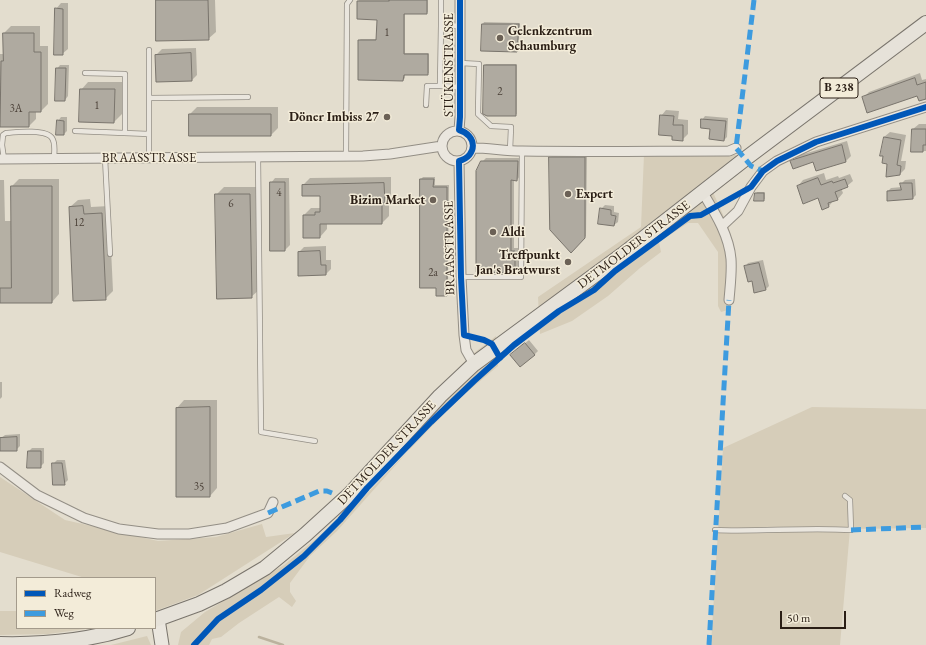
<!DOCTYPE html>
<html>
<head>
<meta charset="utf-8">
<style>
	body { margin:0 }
	#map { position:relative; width:926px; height:645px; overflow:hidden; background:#e3ddce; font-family:"EB Garamond",serif }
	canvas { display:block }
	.legend { position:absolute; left:16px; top:577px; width:140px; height:52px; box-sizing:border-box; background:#f3ecd9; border:1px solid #a39a8b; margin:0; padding:5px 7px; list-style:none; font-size:12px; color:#2a1e15 }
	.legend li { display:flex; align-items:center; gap:8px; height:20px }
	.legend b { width:20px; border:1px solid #a39a8b }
	.scale { position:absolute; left:780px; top:611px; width:66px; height:18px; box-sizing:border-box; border:2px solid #2a1e15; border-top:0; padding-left:5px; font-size:12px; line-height:14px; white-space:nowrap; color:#2a1e15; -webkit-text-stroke:3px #f3ecd9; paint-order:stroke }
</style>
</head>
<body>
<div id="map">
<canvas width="926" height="645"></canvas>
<ul class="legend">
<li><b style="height:5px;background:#0057b8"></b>Radweg</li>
<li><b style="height:5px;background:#3d9bdf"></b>Weg</li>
</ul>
<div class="scale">50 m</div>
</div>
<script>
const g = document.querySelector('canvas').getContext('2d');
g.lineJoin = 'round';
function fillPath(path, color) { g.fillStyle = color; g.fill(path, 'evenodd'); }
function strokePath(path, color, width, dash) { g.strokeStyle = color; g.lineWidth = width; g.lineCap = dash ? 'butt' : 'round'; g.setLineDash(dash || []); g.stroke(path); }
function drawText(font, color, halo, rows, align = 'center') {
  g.font = font + ' "EB Garamond",serif'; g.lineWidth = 3; g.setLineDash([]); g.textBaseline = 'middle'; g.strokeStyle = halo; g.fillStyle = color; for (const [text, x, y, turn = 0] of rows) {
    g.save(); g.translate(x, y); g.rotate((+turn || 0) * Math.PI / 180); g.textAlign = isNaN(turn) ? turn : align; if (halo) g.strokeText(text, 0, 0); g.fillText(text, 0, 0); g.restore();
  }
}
fillPath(new Path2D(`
	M644 154 736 155 744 165 712 190 729 228 733 254 731 309 721 312 718 306V252L698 223H688L659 242 661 252 640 268 608 296 572 321 540 334 538 297 641 227Z
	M496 336 498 366 454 403 437 421 410 449 337 531 310 556 290 583V592L296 601 292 607 279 597 239 623 221 637 212 639 209 645H178L181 632 205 612 284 565 350 511 410 449 395 435 470 356Z
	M812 407 926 409V528L850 529 840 645H711L723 448Z
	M0 477 65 520 158 541 216 537 262 524 266 537 295 533 198 595 155 611V578H85L0 552Z
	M0 611H17V628H93L48 634 0 635Z
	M147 636 151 645H111Z`), '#d6cdb9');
fillPath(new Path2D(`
	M157 0H215L216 32 208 39Z
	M359 0H428V12L427 13H405V53H429V73L427 74H405V78L403 80 359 40 361 39H377L378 19 358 1Z
	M61 3H68V49L62 54 56 9Z
	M484 22 520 23 518 49 517 51 482 50 483 24Z
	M11 26H40V46H48V104L41 111H36V119L29 126H0V54H4V33Z
	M196 48 197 75 192 80 157 81 156 55 162 49Z
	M486 64H517V114L515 115 485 65Z
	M60 65H69L68 96 65 100 57 69Z
	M920 73 922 80 926 79V98L918 95 863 98 869 92Z
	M88 82H122V114L114 122 80 121 81 90Z
	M197 107H278V128L271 135 190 114Z
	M666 110 679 111 678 119 688 120V134L682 140 661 116Z
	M705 116 728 118 727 137 724 140 702 120Z
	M61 117H67V131L64 134 58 121Z
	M919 124H926V151H912L913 129Z
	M890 132 906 135 901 161H906L905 169 900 174 888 163 884 155V137Z
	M847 141 851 156 846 161 816 170 814 161H792L797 156Z
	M552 156H587L586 236 571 251 550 158Z
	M486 158H521L520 176 517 180 514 179V248H518V268L514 272 482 162Z
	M824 173 826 180 838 176 839 178 850 174 853 181 847 186 841 188 843 193 838 199 834 200 829 206 818 197 798 186 803 180Z
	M391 177V195L389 198V216L382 223H327V229L320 237 304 215 311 208H320L321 195 303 185 310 178Z
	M423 177H435V185H449L448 293 446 295 437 287 421 179Z
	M275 178H289L290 245 285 250H271V183Z
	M19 179H59V294L52 302H0V180H4L5 221H12V186Z
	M915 179 916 195 913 198 888 191 891 188 902 187 901 184 905 180Z
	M224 187H257L259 290 251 297 216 195Z
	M757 192H765V199L763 200 756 194Z
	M90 199 91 207 109 206 113 291 105 299 70 207 78 200Z
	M605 205 614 206V212L619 213 618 222 614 225 601 209Z
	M326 246V260H331V269L326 274 299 252 304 247Z
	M763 260 769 286 766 289 752 280 745 267 748 263Z
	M529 340 538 351 534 355 515 351Z
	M0 382H2V397L0 399Z
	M184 400H217V488L210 496H177V408Z
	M20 434V446L16 450 1 438 5 435Z
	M32 448H44V463L40 467 29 451Z
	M57 460H65L68 480 64 484 53 464Z`), '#0003');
strokePath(new Path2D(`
	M259 637 283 645`), '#bbb29e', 2.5);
const building = new Path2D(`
	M156 0H208L209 40 156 41Z
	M389 0H427V14H404V54H428V75H404L403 81 358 80V40H376L377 20 357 19V1H389Z
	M55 8 63 9V55H54Z
	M482 24H519L517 52 481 51Z
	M3 33H34V52H41V112H29V127H0L1 61H3Z
	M191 53 192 81 156 82 155 55Z
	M484 65H516V116H487L483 114Z
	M56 68H66L65 101H55Z
	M915 78 917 85 926 82V99L919 101 917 96 867 113 862 97Z
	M80 89H115L114 123 79 122Z
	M189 114H271V136H189Z
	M660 115 674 116 673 125H683V141L672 140V136L659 135Z
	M701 119 726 121 724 141 709 139 710 129 701 128Z
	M57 120 64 121V135H56Z
	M912 129H926V145H923V152H911Z
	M884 137 901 140 897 165 901 166 900 175 886 177 887 164 882 163 883 156H880Z
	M842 145 846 162 816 171 813 162 793 169 790 161Z
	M549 157H585V238L571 253 550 230Z
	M481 161H518L517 181 511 180V251H515V273L476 272V171Z
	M818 178 821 185 832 181 833 183 845 179 848 187 835 192 838 200 828 203 829 207 822 210 818 198 803 204 797 186Z
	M420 179H434L433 187H447V296H436V288H420Z
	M270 182H285V251H270Z
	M384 183 385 203H382V224H320V238H303V215H315V212H320V196H302V185Z
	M900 183H912L913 199 887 201V191L901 190Z
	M11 186H52V303H0V288H11Z
	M755 193H764V201H754Z
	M215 194H250L252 298 217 299Z
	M83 206 84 214 102 213 106 300 73 301 69 207Z
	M600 208 611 210V215L616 216 614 226 598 224Z
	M320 251 321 265H326V275L298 276V252Z
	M759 263 766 290 754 293 752 281 748 282 744 266Z
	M525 343 535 355 520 367 510 355Z
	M210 407V497H176V408Z
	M17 437V451H0V438Z
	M28 451H41V468H27Z
	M52 463H62L65 485H53Z`);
fillPath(building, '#afaaa0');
strokePath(building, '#79746c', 1);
const service = new Path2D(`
	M441 0V25L460 26
	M460 63 479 64 478 114 491 126 511 127 510 151
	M85 73 125 74V133
	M440 86 460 87
	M149 98 248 97
	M426 105 427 86H440L441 25
	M75 131 149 134
	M346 155 347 4 350 0
	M258 157 261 432 315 441
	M105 158 110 254
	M149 158V50
	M4 159 2 145 3 135 6 133C17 132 46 129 52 138 56 144 54 152 54 159
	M461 277H521L522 151
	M715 530C760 532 805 527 851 530L850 500 845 496`);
const minor = new Path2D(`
	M459 130 460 117V0
	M442 146a15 15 0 1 1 30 0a15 15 0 1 1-30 0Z
	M473 148C489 148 505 151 522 151 591 152 660 151 729 151L736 148
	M0 159 363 156 390 154 442 146
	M459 161 461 277 464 335 466 350 474 364
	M703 193C715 213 729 235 731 259 732 273 730 287 729 300
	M722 226 738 211 751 187 763 171 777 161 816 142 926 107
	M0 467 37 495 84 518 119 529 158 534H189L227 528 268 513 273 502`);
const secondary = new Path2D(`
	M158 619 162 645`);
const primary = new Path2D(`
	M155 620 199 604 226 591 265 568 305 535 350 494 440 396 474 364 622 255 745 159 926 23
	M0 644C43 645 87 641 128 628`);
strokePath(service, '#938e85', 6);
strokePath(minor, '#938e85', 11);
strokePath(secondary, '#79746c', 15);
strokePath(primary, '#79746c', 16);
strokePath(service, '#eae6de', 4.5);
strokePath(minor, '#eae6de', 9);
strokePath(secondary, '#eae6de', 13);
strokePath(primary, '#e6e2d9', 14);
strokePath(new Path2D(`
	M754 0 736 148 751 166 763 171
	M268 513 319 491H327L332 493
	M851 530 926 527
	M709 645 729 300`), '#3d9bdf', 5, [10, 5]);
strokePath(new Path2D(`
	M460 0V117L459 130C477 135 478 156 459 161L461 277 464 335 484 340 492 344 500 358
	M194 645 218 619 261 590 304 556 340 520 367 488 431 422 474 381 514 345 559 311 594 290 615 271 690 216 701 215 751 187 763 171 777 161 816 142 926 107`), '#0057b8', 6);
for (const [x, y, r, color] of [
	[500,38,4,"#6b6156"],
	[387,117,4,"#6b6156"],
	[568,194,4,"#6b6156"],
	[433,200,4,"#6b6156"],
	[493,232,4,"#6b6156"],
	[568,262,4,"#6b6156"]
]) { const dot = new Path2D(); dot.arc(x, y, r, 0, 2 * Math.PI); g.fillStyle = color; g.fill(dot); strokePath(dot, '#f3ecd9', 1.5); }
drawText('11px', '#4b4138', null, [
	["1",387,33],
	["2",500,92],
	["1",97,106],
	["3A",16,109],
	["4",279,193],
	["6",231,204],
	["12",79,223],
	["2a",433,273],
	["35",199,487]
]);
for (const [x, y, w] of [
	[839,88,38]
]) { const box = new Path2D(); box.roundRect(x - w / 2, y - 10, w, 20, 3); g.fillStyle = '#f3ecd9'; g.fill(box); strokePath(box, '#2a1e15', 1); }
drawText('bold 12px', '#2a1e15', null, [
	["B 238",839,88]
]);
drawText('bold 13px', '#2a1e15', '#f3ecd9', [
	["Gelenkzentrum",508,31],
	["Schaumburg",508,46],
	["Döner Imbiss 27",379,117,"right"],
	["Expert",576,194],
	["Bizim Market",425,200,"right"],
	["Aldi",501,232],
	["Treffpunkt",560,255,"right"],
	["Jan's Bratwurst",560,270,"right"]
], 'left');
drawText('13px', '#2a1e15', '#f3ecd9', [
	["STÜKENSTRASSE",449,65,-90],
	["BRAASSTRASSE",149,158],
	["DETMOLDER STRASSE",634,245,-37],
	["BRAASSTRASSE",450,248,-91],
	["DETMOLDER STRASSE",387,453,-47]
]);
</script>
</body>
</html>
